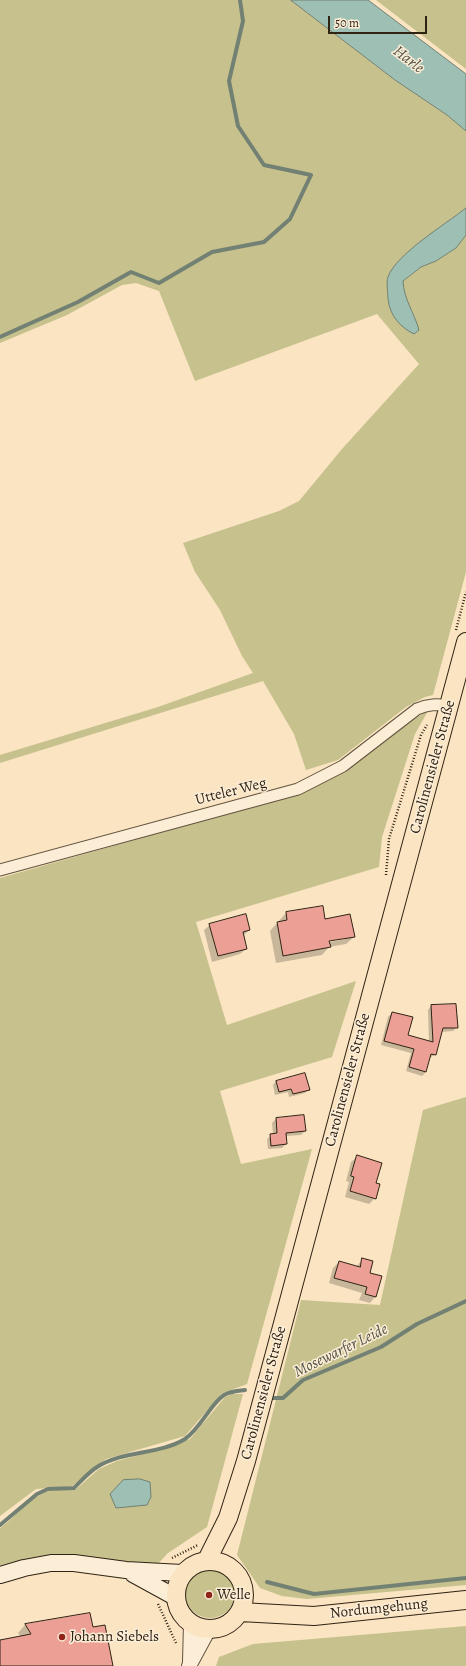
<!DOCTYPE html>
<html>
<head>
<meta charset="utf-8">
<style>
	body { margin:0 }
	#map { position:relative; width:466px; height:1666px; overflow:hidden; background:#fae4c1; font-family:Alegreya,serif }
	canvas { display:block }
	.scale { position:absolute; left:328px; top:16px; width:99px; height:18px; box-sizing:border-box; border:2px solid #2f2314; border-top:0; padding-left:5px; font-size:12px; line-height:14px; white-space:nowrap; color:#2f2314; -webkit-text-stroke:3px #fcedd7; paint-order:stroke }
</style>
</head>
<body>
<div id="map">
<canvas width="466" height="1666"></canvas>
<div class="scale">50 m</div>
</div>
<script>
const g = document.querySelector('canvas').getContext('2d');
g.lineJoin = 'round';
function fillPath(path, color) { g.fillStyle = color; g.fill(path, 'evenodd'); }
function strokePath(path, color, width, dash) { g.strokeStyle = color; g.lineWidth = width; g.lineCap = dash ? 'butt' : 'round'; g.setLineDash(dash || []); g.stroke(path); }
function drawText(font, color, halo, rows, align = 'center') {
  g.font = font + ' Alegreya,serif'; g.lineWidth = 3; g.setLineDash([]); g.textBaseline = 'middle'; g.strokeStyle = halo; g.fillStyle = color; for (const [text, x, y, turn = 0] of rows) {
    g.save(); g.translate(x, y); g.rotate((+turn || 0) * Math.PI / 180); g.textAlign = isNaN(turn) ? turn : align; if (halo) g.strokeText(text, 0, 0); g.fillText(text, 0, 0); g.restore();
  }
}
fillPath(new Path2D(`
	M0 0H291L395 80 447 115 466 131V208L444 226 388 279 416 318C408 306 404 296 403 281L421 267 436 261 456 248 466 235V572L433 695 425 697 406 707 338 760 306 770 294 734 263 681 0 763V755L158 707 253 673 242 656 220 610 195 572 183 543 279 511 299 501 342 449 419 364 377 314 195 381 159 291 136 283 122 285 67 315 0 343Z
	M376 0H466V69Z
	M428 711 415 734 382 837 379 867 196 922 227 1025 356 981 332 1057 220 1091 241 1164 312 1149 247 1384 221 1394 185 1436 106 1459 72 1486 36 1489 0 1516V878L300 793C316 786 332 779 347 769 374 750 398 727 428 711Z
	M466 1097V1585L307 1599 282 1596 260 1588 237 1555 301 1300 380 1305 423 1110Z
	M232 1394H243L207 1527 168 1553 155 1567 70 1554 21 1560 0 1567V1528C15 1518 32 1494 50 1491 58 1489 67 1490 75 1490L99 1469 117 1461 176 1445 190 1439 225 1397Z
	M185 1593a25 25 0 1 1 50 0a25 25 0 1 1-50 0Z
	M466 1626V1666H216L219 1657 253 1644Z`), '#c6c18d');
const water = new Path2D(`
	M291 0H368L466 74V131L447 115 395 80Z
	M466 208V235L456 248 436 261 421 267 403 281C404 300 414 312 419 330L414 334C400 327 390 316 388 299 388 292 386 283 388 277 396 254 446 224 466 208Z
	M140 1479 150 1482 151 1497 147 1505 116 1508 110 1494 123 1480Z`);
fillPath(water, '#9ebfb3');
strokePath(water, '#728173', 1);
fillPath(new Path2D(`
	M286 913 324 920 354 937 346 944 329 947 322 955 276 963 270 931ZM346 937V939L325 943 324 941Z
	M210 925 249 930 243 936 246 949 240 954 212 962 204 930Z
	M431 1006 457 1027 453 1031 441 1032 435 1055 429 1058 426 1072 422 1076 406 1071 411 1053 381 1045 388 1017 392 1013 407 1036 429 1042 428 1010Z
	M276 1081 308 1090 305 1093 289 1097 288 1092 275 1095 273 1085Z
	M276 1119 305 1131 301 1135 285 1136 286 1144 282 1148 268 1149 267 1139 273 1134 272 1123Z
	M357 1157 375 1184V1198L369 1204 345 1197 349 1182 346 1181 351 1162Z
	M363 1259 369 1274 381 1277 375 1297 370 1303 359 1300 362 1293 329 1283 333 1268 339 1262 356 1267Z
	M90 1614 92 1628 112 1666H0V1641L21 1637 18 1633 25 1625Z`), '#0003');
strokePath(new Path2D(`
	M0 337 78 302 131 272 159 283 212 252 264 242 290 219 311 175 264 165 238 126 229 81 243 21 240 0
	M271 1398H283L303 1380 381 1347 417 1324 466 1301
	M0 1525 37 1494 48 1489 74 1488C81 1481 89 1472 97 1467 123 1450 159 1455 185 1439 201 1428 211 1403 224 1395 231 1391 238 1391 245 1390
	M267 1582 314 1594 466 1578`), '#728173', 4);
const building = new Path2D(`
	M323 906 325 919 350 914 355 937 329 941 331 947 283 956 277 922 287 920 286 912Z
	M246 914 250 930 243 932 247 949 218 956 209 924Z
	M456 1004 458 1028H443L436 1055 431 1054 426 1072 409 1067 414 1049 384 1041 392 1012 413 1017 408 1035 433 1042 431 1005Z
	M305 1073 310 1090 293 1094 291 1089 279 1092 276 1081Z
	M304 1115 306 1131 286 1133 287 1144 271 1146 270 1134 277 1133 276 1118Z
	M357 1155 382 1163 376 1183 380 1184 376 1199 350 1191 354 1177 351 1176Z
	M362 1258 373 1261 370 1273 382 1276 376 1297 365 1294 367 1287 334 1278 339 1261 360 1267Z
	M90 1613 93 1627 105 1625 113 1666H0V1640L31 1634 25 1624Z`);
fillPath(building, '#eb9f95');
strokePath(building, '#2f2314', 1);
const minor = new Path2D(`
	M0 870 298 789 343 766 417 709C428 704 437 704 449 706`);
const tertiary = new Path2D(`
	M190 1662 191 1623
	M189 1666 209 1629`);
const secondary = new Path2D(`
	M133 1574 175 1597
	M0 1575 24 1568 51 1563H74L126 1570 182 1573`);
const primary = new Path2D(`
	M207 1560 228 1518 246 1461 466 642
	M176 1595a34 34 0 1 1 68 0a34 34 0 1 1-68 0Z
	M240 1612 314 1616 466 1600`);
strokePath(minor, '#62533f', 13);
strokePath(tertiary, '#62533f', 16);
strokePath(secondary, '#2f2314', 18);
strokePath(primary, '#2f2314', 20);
strokePath(new Path2D(`
	M456 630 466 592
	M386 875 389 839 421 735 427 725
	M172 1558 198 1545
	M158 1604 176 1643`), '#2f2314', 2.5, [1, 2]);
strokePath(minor, '#fcedd7', 11);
strokePath(tertiary, '#fcedd7', 14);
strokePath(secondary, '#fcedd7', 16);
strokePath(primary, '#fae4c1', 18);
for (const [x, y, r, color] of [
	[209,1595,4,"#8f2418"],
	[62,1637,4,"#8f2418"]
]) { const dot = new Path2D(); dot.arc(x, y, r, 0, 2 * Math.PI); g.fillStyle = color; g.fill(dot); strokePath(dot, '#fcedd7', 1.5); }
drawText('15px', '#2f2314', '#fcedd7', [
	["Carolinensieler Straße",433,767,-75],
	["Utteler Weg",231,792,-14],
	["Carolinensieler Straße",348,1080,-75],
	["Carolinensieler Straße",264,1393,-75],
	["Nordumgehung",379,1609,-6]
]);
drawText('15px', '#2f2314', '#fcedd7', [
	["Welle",217,1595],
	["Johann Siebels",70,1637]
], 'left');
drawText('italic 16px', '#505244', '#fcedd7', [
	["Harle",408,60,38],
	["Mosewarfer Leide",341,1351,-26]
]);
</script>
</body>
</html>
